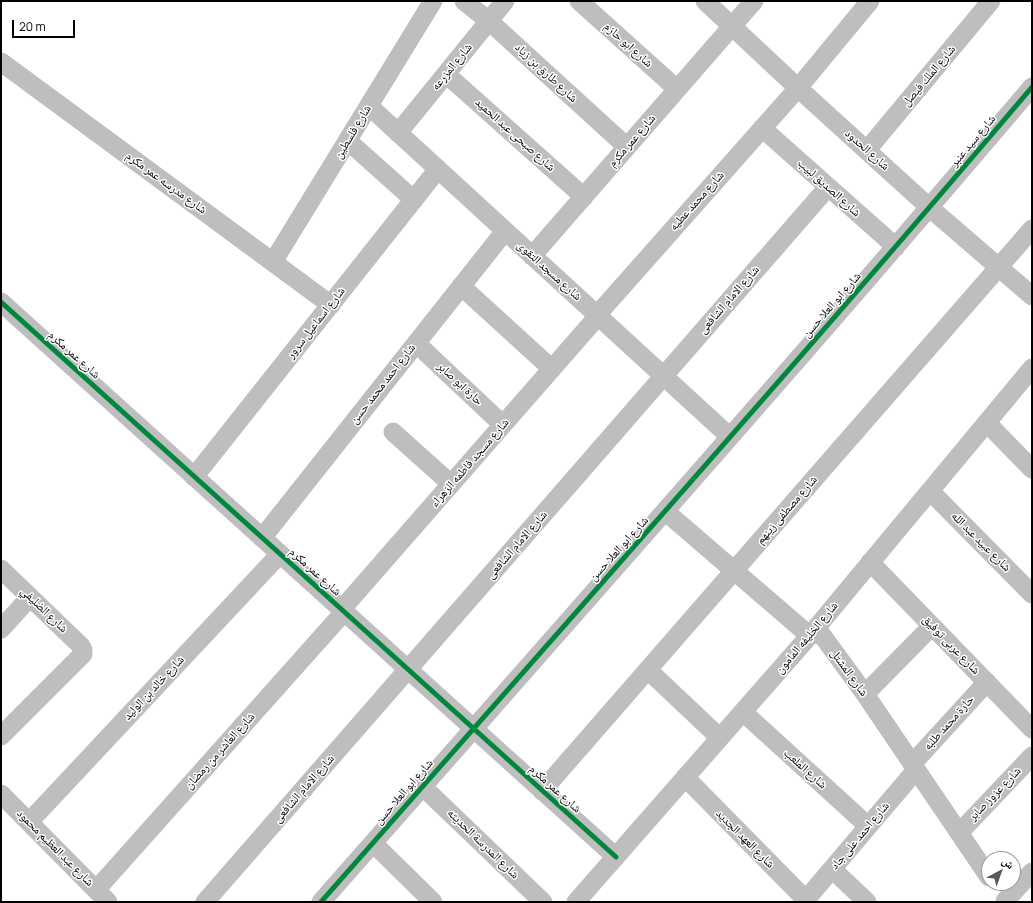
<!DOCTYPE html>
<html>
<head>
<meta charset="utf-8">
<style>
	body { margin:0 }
	#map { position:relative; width:1033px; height:903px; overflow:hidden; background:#fff; font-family:Manrope,"Noto Naskh Arabic",sans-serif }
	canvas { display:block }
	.frame { position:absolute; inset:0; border:2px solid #000; pointer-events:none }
	.north { position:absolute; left:981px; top:851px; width:40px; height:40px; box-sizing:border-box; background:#fff; border:1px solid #999; border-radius:50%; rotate:41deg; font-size:11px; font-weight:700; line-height:16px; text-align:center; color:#000 }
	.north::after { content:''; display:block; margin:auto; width:14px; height:18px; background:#595959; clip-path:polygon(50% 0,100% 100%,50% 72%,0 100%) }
	.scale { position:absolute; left:12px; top:20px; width:63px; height:18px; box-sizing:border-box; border:2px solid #000; border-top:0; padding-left:5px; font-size:12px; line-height:14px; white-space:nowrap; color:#000; -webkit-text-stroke:3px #fff; paint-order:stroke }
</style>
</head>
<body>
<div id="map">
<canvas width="1033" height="903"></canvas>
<div class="frame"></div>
<div class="north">ش</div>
<div class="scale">20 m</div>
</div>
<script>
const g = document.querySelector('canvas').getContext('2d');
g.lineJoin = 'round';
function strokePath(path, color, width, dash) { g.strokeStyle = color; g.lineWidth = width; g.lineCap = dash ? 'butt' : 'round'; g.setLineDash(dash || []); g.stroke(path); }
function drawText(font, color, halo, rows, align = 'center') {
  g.font = font + ' Manrope,"Noto Naskh Arabic",sans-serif'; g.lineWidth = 3; g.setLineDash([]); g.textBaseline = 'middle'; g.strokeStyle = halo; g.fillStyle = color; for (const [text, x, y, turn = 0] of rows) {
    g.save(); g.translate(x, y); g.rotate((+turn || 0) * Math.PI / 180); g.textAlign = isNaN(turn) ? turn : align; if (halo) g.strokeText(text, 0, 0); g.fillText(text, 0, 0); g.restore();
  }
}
strokePath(new Path2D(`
	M464 1 489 21 627 147
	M579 1 677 89
	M705 1 798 88 930 208 1032 296
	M1 62 331 305
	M446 74 584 197
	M369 106 729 436
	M762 128 896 247
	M398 133 505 1
	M348 141 414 200
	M867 150 991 1
	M532 256 754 1
	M273 262 433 1
	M461 286 552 369
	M1 302 616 857
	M597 315 798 88 870 1
	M416 343 503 425
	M987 423 1032 469
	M393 432 451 484
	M194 477 438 169
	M930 491 1032 594
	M666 512 803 630 811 634 822 635 865 694 989 877
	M262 538 505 231
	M870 562 1032 729
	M1 569 81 646 83 650V654L1 736
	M341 610 598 316
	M1 629 30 597
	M648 670 720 738
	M865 694 932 626
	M743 712 868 826
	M912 764 987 682
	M685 777 806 900
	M422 786 543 902
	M542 791 1032 229
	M1 794 108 902
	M29 822 280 554
	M959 833 1032 756
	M373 843 433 902
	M832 869 867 902
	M96 890 344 612
	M1005 901 1032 872
	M205 902C414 665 620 425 828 187
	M321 902C559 631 799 362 1032 87
	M576 902 811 634 1032 368
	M804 902 916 770`), '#bebebe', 19);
strokePath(new Path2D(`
	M1 302 616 857
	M321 902C559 631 799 362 1032 87`), '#00873e', 5);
drawText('12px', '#000', '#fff', [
	["شارع ابو حازم",628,45,42],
	["شارع المزرعه",452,67,-51],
	["شارع طارق بن زياد",546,73,43],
	["شارع الملك فيصل",929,76,-50],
	["شارع فلسطين",353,132,-59],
	["شارع صبحى عبد الحميد",515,135,42],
	["شارع عمر مكرم",632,141,-49],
	["شارع سيد عنبر",973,141,-50],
	["شارع الحدود",867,150,42],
	["شارع مدرسه عمر مكرم",166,183,36],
	["شارع الصديق لبيب",829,188,42],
	["شارع محمد عطيه",697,201,-48],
	["شارع مسجد التقوى",549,271,42],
	["شارع الامام الشافعى",729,300,-49],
	["شارع ابو العلا حسن",832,305,-49],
	["شارع اسماعيل سرور",316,323,-52],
	["شارع عمر مكرم",74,355,42],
	["شارع احمد محمد حسن",383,384,-52],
	["حارة ابو صابر",460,384,43],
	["شارع مسجد فاطمه الزهراء",470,463,-49],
	["شارع مصطفى زينهم",787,510,-49],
	["شارع عبيد عبد الله",981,542,45],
	["شارع الامام الشافعى",517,545,-49],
	["شارع ابو العلا حسن",619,549,-48],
	["شارع عمر مكرم",315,572,42],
	["شارع الضليفي",44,610,44],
	["شارع الخليفه المامون",807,638,-50],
	["شارع عربى توفيق",951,645,46],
	["شارع المشتل",849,673,54],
	["شارع خالد بن الوليد",154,688,-47],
	["حارة محمد طلبه",949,723,-48],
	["شارع العاشر من رمضان",220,751,-48],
	["شارع الملعب",805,769,42],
	["شارع الامام الشافعى",304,789,-49],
	["شارع عمر مكرم",555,789,42],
	["شارع ابو العلا حسن",404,792,-49],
	["شارع عزوز صابر",995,794,-46],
	["شارع احمد على جاد",860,836,-50],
	["شارع العهد الجديد",745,839,45],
	["شارع المدرسة الحديثه",483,844,44],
	["شارع عبد العظيم محمود",55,848,45]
]);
</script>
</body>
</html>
